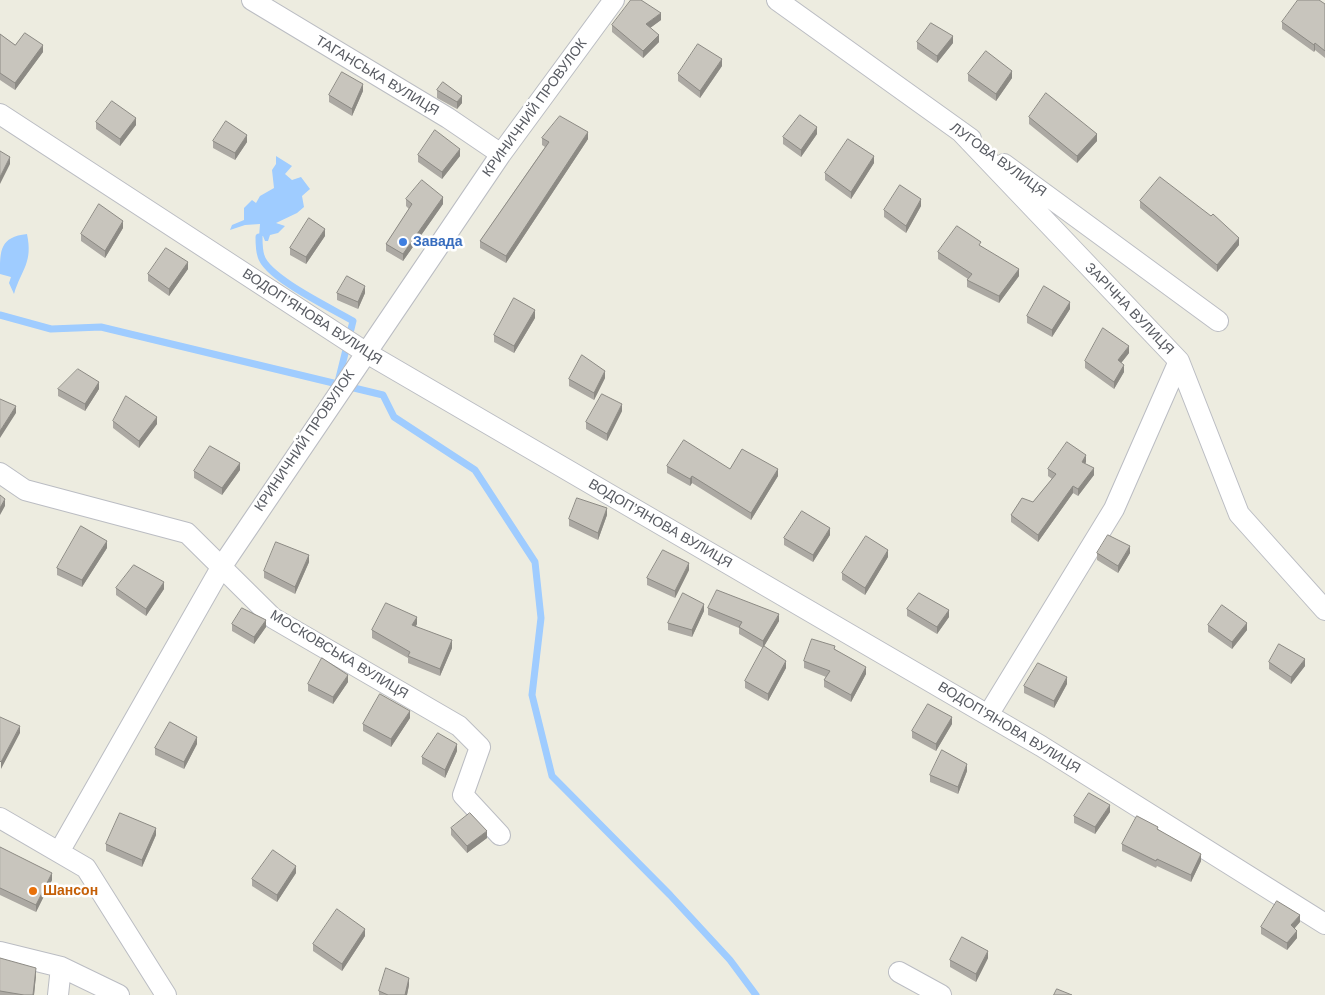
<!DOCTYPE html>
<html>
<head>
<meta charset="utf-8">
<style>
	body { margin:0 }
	canvas { display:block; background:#edece0 }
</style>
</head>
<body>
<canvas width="1325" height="995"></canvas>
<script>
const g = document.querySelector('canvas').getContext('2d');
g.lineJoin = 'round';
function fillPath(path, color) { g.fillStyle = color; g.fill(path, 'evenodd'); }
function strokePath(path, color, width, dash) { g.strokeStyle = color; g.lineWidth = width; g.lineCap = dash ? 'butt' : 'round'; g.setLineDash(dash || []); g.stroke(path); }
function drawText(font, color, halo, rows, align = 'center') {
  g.font = font + ' Helvetica,sans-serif'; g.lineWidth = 5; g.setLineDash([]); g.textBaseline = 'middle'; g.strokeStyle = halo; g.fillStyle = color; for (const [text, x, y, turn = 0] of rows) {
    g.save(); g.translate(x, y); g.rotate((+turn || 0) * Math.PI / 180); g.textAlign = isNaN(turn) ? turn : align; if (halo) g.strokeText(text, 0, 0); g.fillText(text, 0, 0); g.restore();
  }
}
fillPath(new Path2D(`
	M276 156 292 166 285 174 292 180 301 177 310 189 302 196 304 207 297 213 276 223 285 226 278 233 270 235 268 241H265L263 236 259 237 260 224 245 225 230 230 232 225 244 220V208L252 200 256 203 260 196 274 188 272 170 276 164Z
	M27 234C33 263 22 268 14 294L9 283 11 277 0 274C0 250 0 237 27 234Z`), '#9fccff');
strokePath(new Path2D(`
	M259 237C259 243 259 250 261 256 267 278 333 309 353 321L338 382
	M0 315 51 329 101 327 383 395 394 417 475 470 535 562 541 618 532 695 552 776 670 895 730 960 756 995`), '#9fccff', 7);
const street = new Path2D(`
	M252 0 448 118 501 154
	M777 0 971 139
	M0 114 365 352 1041 746 1325 924
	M960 131 1179 361 1239 514 1325 610
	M1004 164 1218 321
	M0 473 25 490 187 533 273 618 459 726 480 747 463 795 500 835
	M988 715 1114 509 1179 361
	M0 818 86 868 166 995
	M59 852 222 566 501 154 614 0
	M0 952 61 967 119 995
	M899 972 941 995
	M58 995 61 967`);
strokePath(street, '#bbbdc3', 22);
strokePath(street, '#fff', 20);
fillPath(new Path2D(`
	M1325 4V58L1315 50 1314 52 1282 29V22Z
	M661 20 650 28 659 42 643 58 612 32V25Z
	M0 34 15 45 43 52 15 90 0 80Z
	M917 42 953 43 937 63 917 49Z
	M722 66 700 98 678 81V74Z
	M968 74 1012 78 996 101 968 81Z
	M437 90 462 103 457 109 437 98Z
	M363 91 352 116 329 102V95Z
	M1029 117 1097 141 1077 163 1029 124Z
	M96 122 136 125 120 146 96 129Z
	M817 134 801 157 783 144V137Z
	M542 138 588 139 506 263 480 248V241L545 147 542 145Z
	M213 141 247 142 235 160 213 148Z
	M418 155 460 156 442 179 418 162Z
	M874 163 851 199 825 180V173Z
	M406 199 443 204 403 261 386 251V244L409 209 406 206Z
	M1140 201 1239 245 1217 272 1140 208Z
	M921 206 906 233 884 217V210Z
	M123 228 105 258 81 241V234Z
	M325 236 306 264 290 255V248Z
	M981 246 1019 276 999 303 967 287V280L968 279 938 259V252Z
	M188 269 169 296 148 281V274Z
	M337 293H365L358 309 337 300Z
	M1070 309 1052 337 1027 323V316Z
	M535 318 514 353 494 342V335Z
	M1129 353 1121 363 1124 372 1114 389 1085 368V361Z
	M605 378 594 400 569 386V379Z
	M58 389H99L85 411 58 396Z
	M622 411 607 441 586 429V422Z
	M113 421 157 424 139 448 113 428Z
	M1086 462 1085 464 1094 475 1078 496 1073 493 1038 542 1011 522V515L1033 502 1052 479 1048 476V469Z
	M667 466 730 469 778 476 751 520 692 483 690 486 667 473Z
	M240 470 222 495 194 478V471Z
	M607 515 598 540 569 526V519Z
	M830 535 813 562 784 545V538Z
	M107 548 82 587 57 575V568Z
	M1097 553H1130L1118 573 1097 560Z
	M888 557 865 595 842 580V573Z
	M309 562 295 594 264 578V571Z
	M689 570 675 598 647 585V578Z
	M116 588 164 589 146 616 116 595Z
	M708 608 779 621 763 648 739 634V628L708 615Z
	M907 609 949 617 937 634 907 616Z
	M704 611 692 637 668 630V623Z
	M232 624 266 627 254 644 232 631Z
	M417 624 416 626 452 648 440 676 408 663V658L372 638V630Z
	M1208 625 1247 630 1232 649 1208 632Z
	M835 649 866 674 851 702 824 687V680L826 677 804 668V661Z
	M1269 662 1305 666 1291 684 1269 669Z
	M786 668 768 701 745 688V681Z
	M348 682 333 704 308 691V684Z
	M1067 684 1054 708 1024 693V686Z
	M410 718 391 747 363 731V724Z
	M952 724 936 751 912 738V731Z
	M197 744 184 769 155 755V748Z
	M457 751 445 778 422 764V757Z
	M967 771 958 794 930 782V775Z
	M1110 812 1095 834 1074 823V816Z
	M451 828 487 838 467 853 451 835Z
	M1158 829 1201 861 1191 882 1157 866 1156 868 1122 851V844Z
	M156 835 142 867 106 851V844Z
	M0 847 52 880 36 912 0 895Z
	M296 873 277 902 252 886V879Z
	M1300 922 1295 928 1297 938 1287 950 1261 934V927Z
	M365 936 342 971 313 951V944Z
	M0 958 36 975 34 995H0Z
	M988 958 976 982 950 967V960Z
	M409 985 407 995H379V991Z`), '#aca9a3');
fillPath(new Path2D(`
	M661 13V20L646 31V24Z
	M659 35V42L643 58V51Z
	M953 36V43L937 63V56Z
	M1315 43V50L1314 52V45Z
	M43 45V52L15 90V83Z
	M722 59V66L700 98V91Z
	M1012 71V78L996 101V94Z
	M363 84V91L352 116V109Z
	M462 96V103L457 109V102Z
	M136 118V125L120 146V139Z
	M817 127V134L801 157V150Z
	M588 132V139L506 263V256Z
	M1097 134V141L1077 163V156Z
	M247 135V142L235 160V153Z
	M460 149V156L442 179V172Z
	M874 156V163L851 199V192Z
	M10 157V164L0 184V177Z
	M443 197V204L403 261V254Z
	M921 199V206L906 233V226Z
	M123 221V228L105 258V251Z
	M325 229V236L306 264V257Z
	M1239 238V245L1217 272V265Z
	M188 262V269L169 296V289Z
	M1019 269V276L999 303V296Z
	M365 286V293L358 309V302Z
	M1070 302V309L1052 337V330Z
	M535 310V318L514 353V346Z
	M1129 346V353L1118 367V360Z
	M1124 365V372L1114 389V382Z
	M605 371V378L594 400V393Z
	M99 382V389L85 411V404Z
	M622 404V411L607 441V434Z
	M16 406V413L0 438V431Z
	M157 417V424L139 448V441Z
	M1086 455V462L1082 469V462Z
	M240 463V470L222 495V488Z
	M1094 468V475L1078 496V489Z
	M778 469V476L751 520V513Z
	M692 476V483L690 486V479Z
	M1073 486V493L1038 542V535Z
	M5 499V506L0 515V508Z
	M607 508V515L598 540V533Z
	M830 528V535L813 562V555Z
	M107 541V548L82 587V580Z
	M1130 546V553L1118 573V566Z
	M888 550V557L865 595V588Z
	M309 555V562L295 594V587Z
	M689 563V570L675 598V591Z
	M164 582V589L146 616V609Z
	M704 604V611L692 637V630Z
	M949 610V617L937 634V627Z
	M779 614V621L763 648V641Z
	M417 617V624L412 632V625Z
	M266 620V627L254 644V637Z
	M1247 623V630L1232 649V642Z
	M452 640V648L440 676V669Z
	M1305 659V666L1291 684V677Z
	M786 661V668L768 701V694Z
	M866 667V674L851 702V695Z
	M348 675V682L333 704V697Z
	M1067 677V684L1054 708V701Z
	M410 711V718L391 747V739Z
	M952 717V724L936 751V744Z
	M20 726V733L1 769V762Z
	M197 737V744L184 769V762Z
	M457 744V751L445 778V770Z
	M967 764V771L958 794V787Z
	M1110 805V812L1095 834V827Z
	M156 828V835L142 867V860Z
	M487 831V838L467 853V846Z
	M1201 854V861L1191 882V875Z
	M296 866V873L277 902V895Z
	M52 873V880L36 912V905Z
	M1300 915V922L1291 932V925Z
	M365 929V936L342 971V964Z
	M1297 931V938L1287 950V943Z
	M988 951V958L976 982V974Z
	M36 968V975L34 995H33Z
	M409 978V985L407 995H405Z`), '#8c8a84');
const building = new Path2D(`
	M631 0H641L661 13 646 24 659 35 643 51 612 25Z
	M1298 0H1319L1325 4V51L1315 43 1314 45 1282 22Z
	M931 23 953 36 937 56 917 42Z
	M25 33 43 45 15 83 0 73V34L15 45Z
	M698 44 722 59 700 91 678 74Z
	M986 51 1012 71 996 94 968 74Z
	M342 72 363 84 352 109 329 95Z
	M443 82 462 96 457 102 437 90Z
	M1046 93 1097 134 1077 156 1029 117Z
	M112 101 136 118 120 139 96 122Z
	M800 115 817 127 801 150 783 137Z
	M560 116 588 132 506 256 480 241 549 142 542 138Z
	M226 121 247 135 235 153 213 141Z
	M435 130 460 149 442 172 418 155Z
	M848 139 874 156 851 192 825 173Z
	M0 151 10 157 0 177Z
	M1160 177 1211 216 1213 214 1239 238 1217 265 1140 201Z
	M422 180 443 197 403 254 386 244 412 204 406 199Z
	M900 185 921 199 906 226 884 210Z
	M99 204 123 221 105 251 81 234Z
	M309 218 325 229 306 257 290 248Z
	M957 226 981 242 979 245 1019 269 999 296 967 280 972 274 938 252Z
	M166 248 188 262 169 289 148 274Z
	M347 276 365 286 358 302 337 293Z
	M1044 286 1070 302 1052 330 1027 316Z
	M514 298 535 310 514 346 494 335Z
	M1103 328 1129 346 1118 360 1124 365 1114 382 1085 361Z
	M582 355 605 371 594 393 569 379Z
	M78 369 99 382 85 404 58 389Z
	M602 394 622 404 607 434 586 422Z
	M126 396 157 417 139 441 113 421Z
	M0 399 16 406 0 431Z
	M684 440 730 469 742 449 778 469 751 513 692 476 690 479 667 466Z
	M1067 442 1086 455 1082 462 1094 468 1078 489 1073 486 1038 535 1011 515 1022 498 1033 502 1056 474 1048 469Z
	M210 446 240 463 222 488 194 471Z
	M0 495 5 499 0 508Z
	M577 498 607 508 598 533 569 519Z
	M802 511 830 528 813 555 784 538Z
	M81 526 107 541 82 580 57 568Z
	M1108 535 1130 546 1118 566 1097 553Z
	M866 536 888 550 865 588 842 573Z
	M276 542 309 555 295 587 264 571Z
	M663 550 689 563 675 591 647 578Z
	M134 565 164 582 146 609 116 588Z
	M717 590 779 614 763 641 739 627 742 622 708 608Z
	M683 593 704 604 692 630 668 623Z
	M919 593 949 610 937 627 907 609Z
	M386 603 417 617 412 625 452 640 440 669 408 656 410 652 372 630Z
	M1222 605 1247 623 1232 642 1208 625Z
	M242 608 266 620 254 637 232 624Z
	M812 639 835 646 834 649 866 667 851 695 824 680 830 671 804 661Z
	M1279 644 1305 659 1291 677 1269 662Z
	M764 646 786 661 768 694 745 681Z
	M322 658 348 675 333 697 308 684Z
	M1038 663 1067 677 1054 701 1024 686Z
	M380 694 410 711 391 739 363 724Z
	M928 704 952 717 936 744 912 731Z
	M0 717 20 726 1 762 0 761Z
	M170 722 197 737 184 762 155 748Z
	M438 733 457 744 445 770 422 757Z
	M942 750 967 764 958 787 930 775Z
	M1089 793 1110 805 1095 827 1074 816Z
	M120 813 156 828 142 860 106 844Z
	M470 813 487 831 467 846 451 828Z
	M1137 816 1158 827 1157 829 1201 854 1191 875 1157 859 1156 861 1122 844Z
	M0 847 52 873 36 905 0 888Z
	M273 850 296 866 277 895 252 879Z
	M1277 901 1300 915 1291 925 1297 931 1287 943 1261 927Z
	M337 909 365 929 342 964 313 944Z
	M962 937 988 951 976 974 950 960Z
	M0 958 36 968 33 995H24L0 991Z
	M386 968 409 978 405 995H388L379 991Z
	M1057 989 1072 995H1054Z`);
fillPath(building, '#c8c5bd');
strokePath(building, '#8c8a84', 1);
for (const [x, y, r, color] of [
	[403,242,5,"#3f7fe0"],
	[33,891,5,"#e8710a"]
]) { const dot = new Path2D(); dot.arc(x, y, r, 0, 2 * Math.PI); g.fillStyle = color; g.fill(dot); strokePath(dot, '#fff', 2); }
drawText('14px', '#595c63', '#fff', [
	["ТАГАНСЬКА ВУЛИЦЯ",377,76,31],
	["КРИНИЧНИЙ ПРОВУЛОК",535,108,-54],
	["ЛУГОВА ВУЛИЦЯ",998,160,36],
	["ЗАРІЧНА ВУЛИЦЯ",1129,309,46],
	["ВОДОП’ЯНОВА ВУЛИЦЯ",312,317,33],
	["КРИНИЧНИЙ ПРОВУЛОК",305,441,-56],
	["ВОДОП’ЯНОВА ВУЛИЦЯ",660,524,30],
	["МОСКОВСЬКА ВУЛИЦЯ",339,655,31],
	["ВОДОП’ЯНОВА ВУЛИЦЯ",1009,728,31]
]);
drawText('bold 14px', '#366cbe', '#fff', [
	["Завада",413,242]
], 'left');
drawText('bold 14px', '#c56008', '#fff', [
	["Шансон",43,891]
], 'left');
</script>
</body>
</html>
